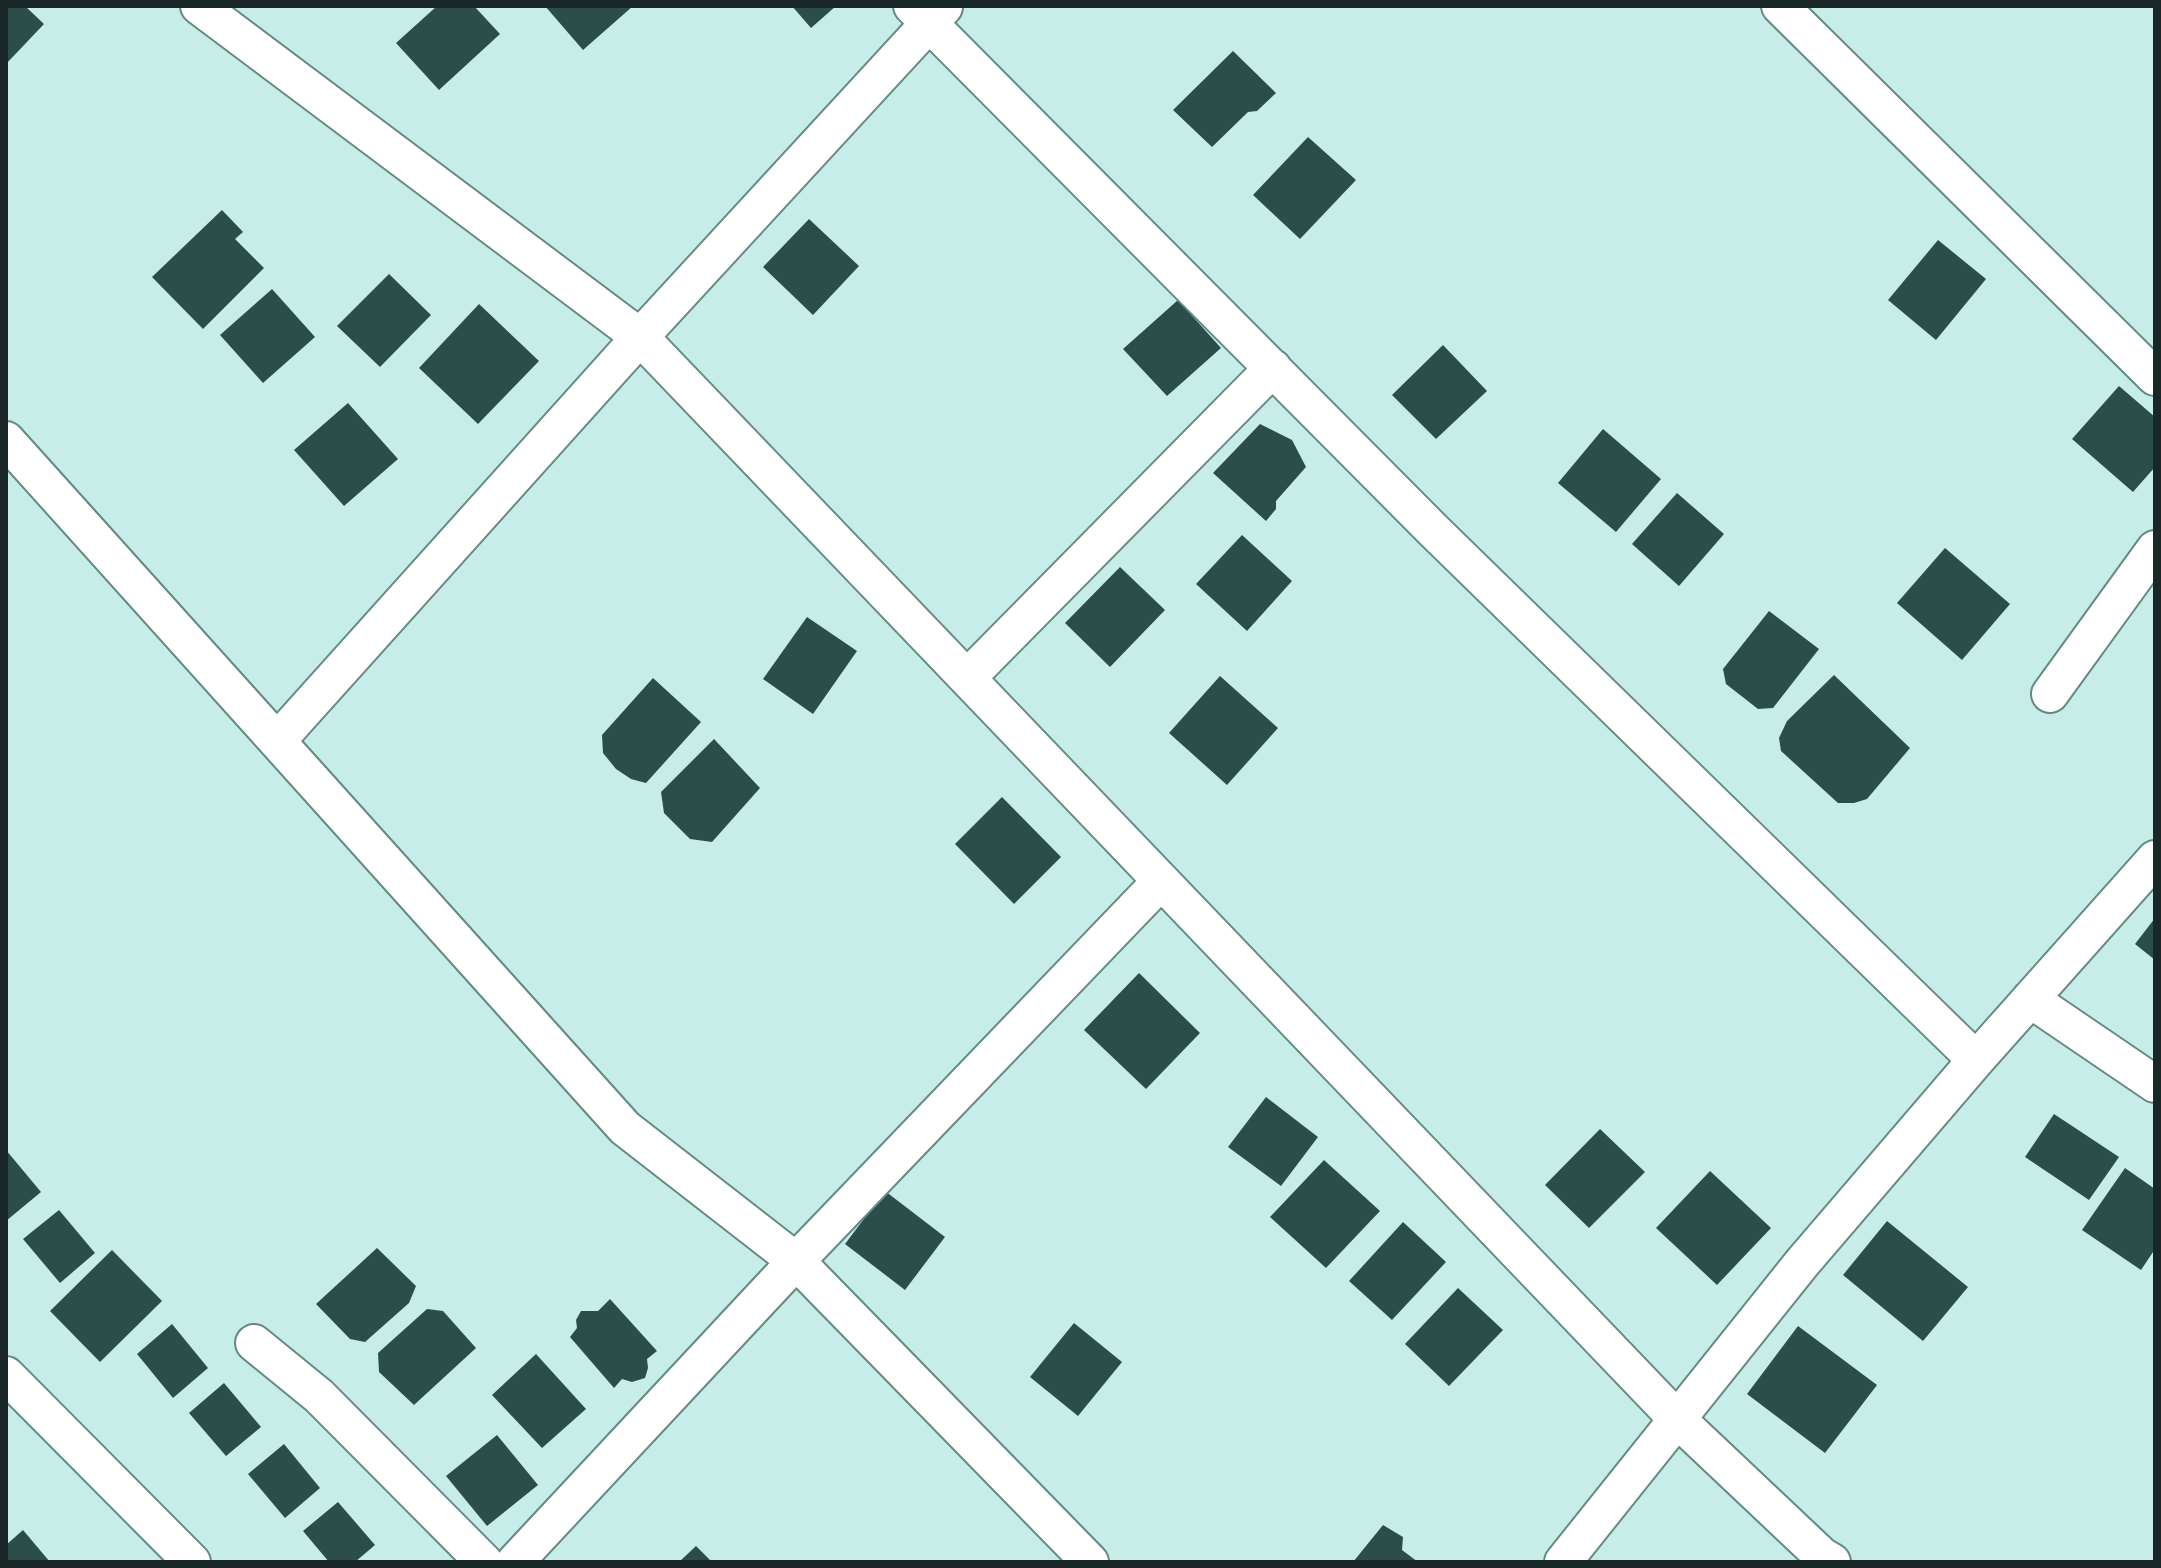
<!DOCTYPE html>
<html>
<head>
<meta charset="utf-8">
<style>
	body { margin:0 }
	#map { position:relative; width:2161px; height:1568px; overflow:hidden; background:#c6ede7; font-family:"Work Sans",sans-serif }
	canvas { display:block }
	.frame { position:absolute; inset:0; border:8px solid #192726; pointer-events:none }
</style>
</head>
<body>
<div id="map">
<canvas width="2161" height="1568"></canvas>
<div class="frame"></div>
</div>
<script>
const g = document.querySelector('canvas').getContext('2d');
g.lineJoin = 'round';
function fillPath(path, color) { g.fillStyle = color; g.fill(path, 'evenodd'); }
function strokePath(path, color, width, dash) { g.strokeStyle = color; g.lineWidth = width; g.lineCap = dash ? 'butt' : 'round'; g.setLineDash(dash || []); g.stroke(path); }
fillPath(new Path2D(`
	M6 6H25L44 24 6 64Z
	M437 6H474L500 34 439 90 396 43Z
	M545 6H633L583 50Z
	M792 6H836L811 28Z
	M1233 51 1276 93 1257 111 1248 112 1212 147 1173 110Z
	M1308 137 1356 180 1300 239 1253 195Z
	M222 210 243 232 235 239 264 268 203 329 152 277Z
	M809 219 859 266 813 315 763 267Z
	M1938 240 1986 279 1936 340 1888 300Z
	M389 274 431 315 380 367 337 326Z
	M272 289 315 337 263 383 220 335Z
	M1178 300 1221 348 1167 396 1123 349Z
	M479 304 539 361 478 424 419 368Z
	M1443 345 1487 391 1436 439 1392 395Z
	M2119 386 2155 417V467L2133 492 2072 439Z
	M348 403 398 459 344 506 294 450Z
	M1260 424 1292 440 1306 467 1276 501V509L1266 521 1213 473Z
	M1603 429 1661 479 1616 532 1558 483Z
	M1677 493 1724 534 1679 586 1632 544Z
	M1242 535 1292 581 1247 631 1196 584Z
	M1945 548 2010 604 1962 660 1897 603Z
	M1120 567 1165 610 1110 667 1065 623Z
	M1769 611 1819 649 1773 708 1758 709 1726 684 1723 669Z
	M807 617 857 651 813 714 763 679Z
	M1834 675 1910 748 1867 799 1854 803H1838L1781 751 1779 738 1787 721Z
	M1220 676 1278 728 1227 785 1169 733Z
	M653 678 701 722 646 783 631 779 616 769 603 753 602 735Z
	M714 739 760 788 712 842 690 839 664 813 661 792Z
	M1002 797 1061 857 1014 904 955 844Z
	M2155 918V960L2135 944Z
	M1139 973 1200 1033 1146 1089 1084 1030Z
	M1266 1097 1318 1137 1281 1186 1228 1147Z
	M2054 1114 2119 1157 2089 1200 2025 1157Z
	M1600 1129 1645 1172 1589 1228 1545 1185Z
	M6 1150 41 1192 6 1221Z
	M1324 1160 1380 1211 1326 1268 1270 1217Z
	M2125 1168 2155 1189V1249L2141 1270 2082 1230Z
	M1710 1171 1771 1228 1717 1285 1656 1228Z
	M885 1191 945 1237 905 1290 845 1244Z
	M59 1210 95 1253 60 1283 23 1239Z
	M1887 1221 1968 1287 1923 1341 1843 1275Z
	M1403 1222 1446 1262 1392 1320 1349 1281Z
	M377 1248 416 1286 409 1303 365 1342 350 1339 316 1304Z
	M112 1250 162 1301 100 1362 50 1311Z
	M1458 1288 1503 1330 1449 1386 1405 1344Z
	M610 1299 657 1351 647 1359 648 1368 645 1378 632 1382 622 1379 614 1388 570 1337 577 1328 576 1320 581 1311H598Z
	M427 1309 443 1311 476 1348 414 1405 379 1372 378 1353Z
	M1074 1323 1122 1362 1078 1416 1030 1377Z
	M172 1324 208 1368 173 1398 137 1354Z
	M1798 1326 1877 1385 1825 1453 1747 1394Z
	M536 1354 586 1409 542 1448 492 1395Z
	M224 1383 261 1427 226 1456 189 1413Z
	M497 1435 538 1485 487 1526 446 1476Z
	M284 1444 320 1488 285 1518 248 1474Z
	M338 1502 375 1545 355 1562H329L303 1531Z
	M1383 1525 1403 1537 1402 1550 1418 1562H1353Z
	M23 1530 50 1562H6V1545Z
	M696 1546 712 1562H679Z`), '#2c4e4a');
const minor = new Path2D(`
	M199 6 640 337 1677 1419 1822 1556 1832 1562
	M912 6 1433 530 1976 1060
	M1780 6 2155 377
	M6 440 625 1128 796 1261 1090 1562
	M967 678 1273 368
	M2050 694 2155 549
	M277 741 640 337 944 7
	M2030 999 2155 1084
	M254 1343 319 1396 484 1562
	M6 1375 192 1562
	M515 1562 796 1261 1161 881
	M1563 1562 1802 1263 1976 1060 2155 859`);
strokePath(minor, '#658984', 40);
strokePath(minor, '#fff', 36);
</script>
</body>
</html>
